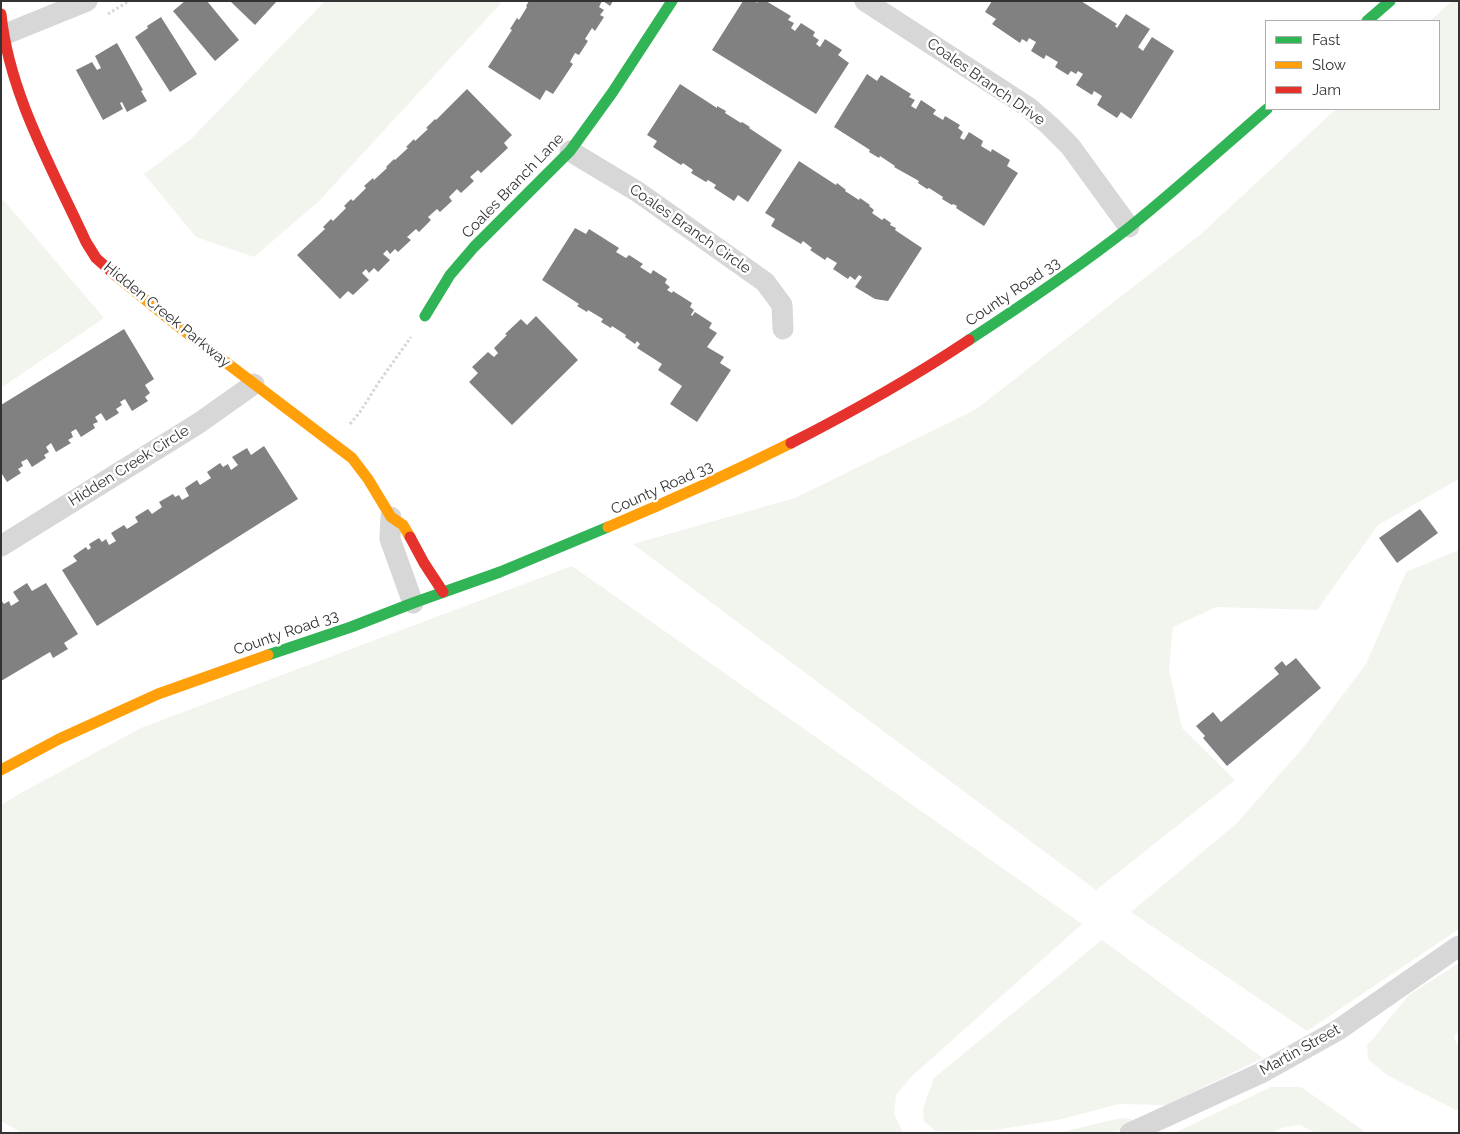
<!DOCTYPE html>
<html>
<head>
<meta charset="utf-8">
<style>
	body { margin:0 }
	#map { position:relative; width:1460px; height:1134px; overflow:hidden; background:#fff; font-family:Raleway,sans-serif }
	canvas { display:block }
	.frame { position:absolute; inset:0; border:2px solid #333; pointer-events:none }
	.legend { position:absolute; left:1265px; top:20px; width:175px; height:90px; box-sizing:border-box; background:#fff; border:1px solid #adadad; margin:0; padding:6px 9px; list-style:none; font-size:15px; color:#333 }
	.legend li { display:flex; align-items:center; gap:10px; height:25px }
	.legend b { width:25px; border:1px solid #adadad }
</style>
</head>
<body>
<div id="map">
<canvas width="1460" height="1134"></canvas>
<div class="frame"></div>
<ul class="legend">
<li><b style="height:6px;background:#30b455"></b>Fast</li>
<li><b style="height:6px;background:#ff9f0a"></b>Slow</li>
<li><b style="height:6px;background:#e5322d"></b>Jam</li>
</ul>
</div>
<script>
const g = document.querySelector('canvas').getContext('2d');
g.lineJoin = 'round';
function fillPath(path, color) { g.fillStyle = color; g.fill(path, 'evenodd'); }
function strokePath(path, color, width, dash) { g.strokeStyle = color; g.lineWidth = width; g.lineCap = dash ? 'butt' : 'round'; g.setLineDash(dash || []); g.stroke(path); }
function drawText(font, color, halo, rows, align = 'center') {
  g.font = font + ' Raleway,sans-serif'; g.lineWidth = 5; g.setLineDash([]); g.textBaseline = 'middle'; g.strokeStyle = halo; g.fillStyle = color; for (const [text, x, y, turn = 0] of rows) {
    g.save(); g.translate(x, y); g.rotate((+turn || 0) * Math.PI / 180); g.textAlign = isNaN(turn) ? turn : align; if (halo) g.strokeText(text, 0, 0); g.fillText(text, 0, 0); g.restore();
  }
}
fillPath(new Path2D(`
	M325 1H503L319 201 254 257 196 237 144 174 191 139Z
	M1452 1H1459V479L1378 525 1317 610 1216 607 1173 627 1169 669 1182 728 1235 780 1096 890 633 544 795 498 975 410 1201 234 1336 109H1439V21H1430Z
	M1 197 104 318 1 388Z
	M1459 550V929L1307 1031 1131 912 1236 824 1302 749 1366 664 1406 572Z
	M572 566 1082 924 911 1077 896 1095 894 1114 903 1133H22L1 1121V805L19 794 141 728Z
	M1102 940 1263 1058 1167 1105 1119 1104 1058 1120 995 1130 935 1131 924 1121 923 1108 934 1078Z
	M1459 963V1031L1454 1037 1459 1048V1109L1456 1110 1387 1075 1368 1059 1367 1046 1409 995Z
	M1271 1087H1301L1367 1133H1316L1300 1125 1282 1128 1271 1133H1174Z
	M1121 1118 1131 1119 1133 1123 1113 1133H1058Z`), '#f1f5ed');
fillPath(new Path2D(`
	M185 1H207L239 40 215 61 173 11Z
	M230 1H277L255 25Z
	M529 1H602L599 7 604 10 600 15 604 17 595 31 592 28 585 39 588 41 579 55 575 53 570 62 573 64 553 94 546 90 540 100 488 67 512 30 510 29 517 18 519 20 527 7 526 6Z
	M603 1H613L610 6Z
	M743 1H755L757 3 758 1H766L791 16 788 20 794 23 791 28 795 31 801 23 815 32 813 36 819 40 816 44 820 47 825 39 842 50 838 55 849 63 816 114 712 50Z
	M992 1H1081L1117 24 1115 26 1117 28 1126 14 1150 29 1138 47 1143 51 1152 37 1174 51 1131 119 1121 112 1117 118 1097 105 1102 96 1094 91 1092 95 1076 85 1083 74 1078 71 1076 74 1071 71 1068 75 1055 67 1058 62 1046 55 1044 59 1031 51 1036 42 1029 38 1027 42 1022 39 1020 43 992 24 996 19 985 12Z
	M161 17 197 74 170 92 135 37 148 28 147 26Z
	M117 43 143 90 141 91 147 101 127 112 122 102 120 103 123 109 103 120 76 70 92 62 97 70 101 68 95 56Z
	M867 74 877 81 881 75 911 94 909 97 915 100 911 106 916 109 921 100 936 110 933 114 943 120 945 116 960 125 958 128 963 132 960 138 964 140 969 132 983 141 981 146 991 152 992 149 1010 160 1007 166 1018 173 984 226 956 208 957 206 953 204 952 205 942 199 943 197 929 188 927 189 918 183 919 181 894 167 895 166 880 156 879 158 869 152 870 150 834 127Z
	M680 84 717 108V106L726 111 725 113 741 123 742 122 750 127 749 128 782 150 748 202 738 195 734 201 714 188 716 185 708 180 706 182 691 173 693 170 683 163 681 165 653 147 657 141 647 135Z
	M467 89 512 135 504 143 508 148 481 173 478 170 470 177 474 181 461 193 457 189 449 197 452 201 440 212 437 209 428 217 431 220 419 232 416 229 407 237 411 240 398 252 395 249 390 254 387 250 383 254 390 260 378 272 374 268 369 273 366 269 362 273 369 280 353 295 348 291 340 299 297 255 325 229 323 227 331 219 333 221 346 208 344 206 351 199 353 201 366 188 364 186 373 178 374 180 387 168 386 167 394 159 395 160 408 148 406 147 414 139 415 141 428 129 426 128 435 119 436 120Z
	M799 161 836 185 837 183 846 190 845 191 859 200 860 198 870 205 869 206 874 210 872 213 882 220 884 218 891 223 890 225 896 228 895 230 922 248 888 301 875 299 855 287 862 277 859 275 855 280 850 276 848 279 833 269 837 263 827 257 825 260 810 250 812 248 803 241 801 244 771 226 775 219 765 213Z
	M575 228 586 234 589 229 619 248 616 252 626 258 629 255 643 264 640 267 651 274 653 270 667 279 665 283 670 287 667 290 672 293 673 291 692 303 690 307 694 310 691 315 692 316 695 312 712 323 709 328 717 333 707 347 724 357 720 363 731 370 697 422 670 404 682 386 658 370 662 364 637 348 640 344 637 341 635 344 625 337 626 335 612 326 611 328 601 322 603 319 588 310 587 312 577 306 579 304 542 280Z
	M536 316 578 360 512 425 469 382 478 373 472 367 488 352 494 357 498 353 494 348 507 335 505 334 521 319 527 325Z
	M124 329 154 379 145 385 150 393 145 397 148 401 132 411 125 399 120 402 122 405 116 409 119 413 106 421 101 413 95 417 98 422 93 424 95 428 81 437 76 429 71 432 73 437 68 440 71 443 56 452 51 443 46 447 49 452 44 455 46 458 32 467 27 459 21 462 23 466 18 469 21 473 7 482 2 474H1V405Z
	M264 446 298 499 97 626 62 570 77 561 73 556 86 547 88 550 91 548 89 544 99 538 102 542 106 539 109 545 116 541 111 533 124 525 127 529 138 522 135 517 148 509 152 514 162 507 159 502 173 494 175 497 179 495 182 500 189 496 185 488 197 480 200 485 211 478 207 472 220 463 223 467 228 464 231 470 238 465 232 457 247 448 251 455Z
	M1420 509 1438 533 1397 563 1379 538Z
	M27 583 32 591 46 583 78 634 64 643 68 649 53 658 50 652 1 681V600L4 604 9 601 11 606 19 601 13 592Z
	M1296 658 1321 688 1227 766 1203 738 1205 736 1196 726 1213 712 1221 722 1279 674 1274 668 1282 661 1286 666Z`), '#818181');
strokePath(new Path2D(`
	M108 14 129 1
	M350 424 360 412 379 382 411 337`), '#d6d6d6', 3, [2.5, 2.5]);
strokePath(new Path2D(`
	M865 1 1028 107 1050 126 1070 146 1129 227
	M3 35 87 1
	M570 151 638 192 765 282 782 305 783 329
	M391 517 390 539 413 603
	M1 546 199 423 254 384
	M1130 1133 1261 1073 1338 1030 1459 946`), '#d7d7d7', 21);
strokePath(new Path2D(`
	M1367 21 1390 1
	M425 316 450 275 474 247 570 151 612 93 672 1
	M969 340C1024 304 1079 267 1131 226 1178 188 1222 148 1267 109
	M268 655 351 627 413 603 500 572 608 527`), '#30b455', 11);
strokePath(new Path2D(`
	M115 275 174 323 352 458 368 479 391 517 403 525 410 537
	M608 527C670 501 731 473 791 443
	M1 770 59 739 158 694 268 655`), '#ff9f0a', 11);
strokePath(new Path2D(`
	M1 14C9 94 53 170 86 242L96 258 115 275
	M791 443C852 412 912 378 969 340
	M410 537 424 563 443 592`), '#e5322d', 11);
drawText('15px', '#333', '#fff', [
	["Coales Branch Drive",986,82,35],
	["Coales Branch Lane",513,186,-46],
	["Coales Branch Circle",690,229,35],
	["County Road 33",1013,292,-34],
	["Hidden Creek Parkway",167,315,39],
	["Hidden Creek Circle",129,466,-32],
	["County Road 33",662,488,-24],
	["County Road 33",286,633,-19],
	["Martin Street",1300,1050,-29]
]);
</script>
</body>
</html>
